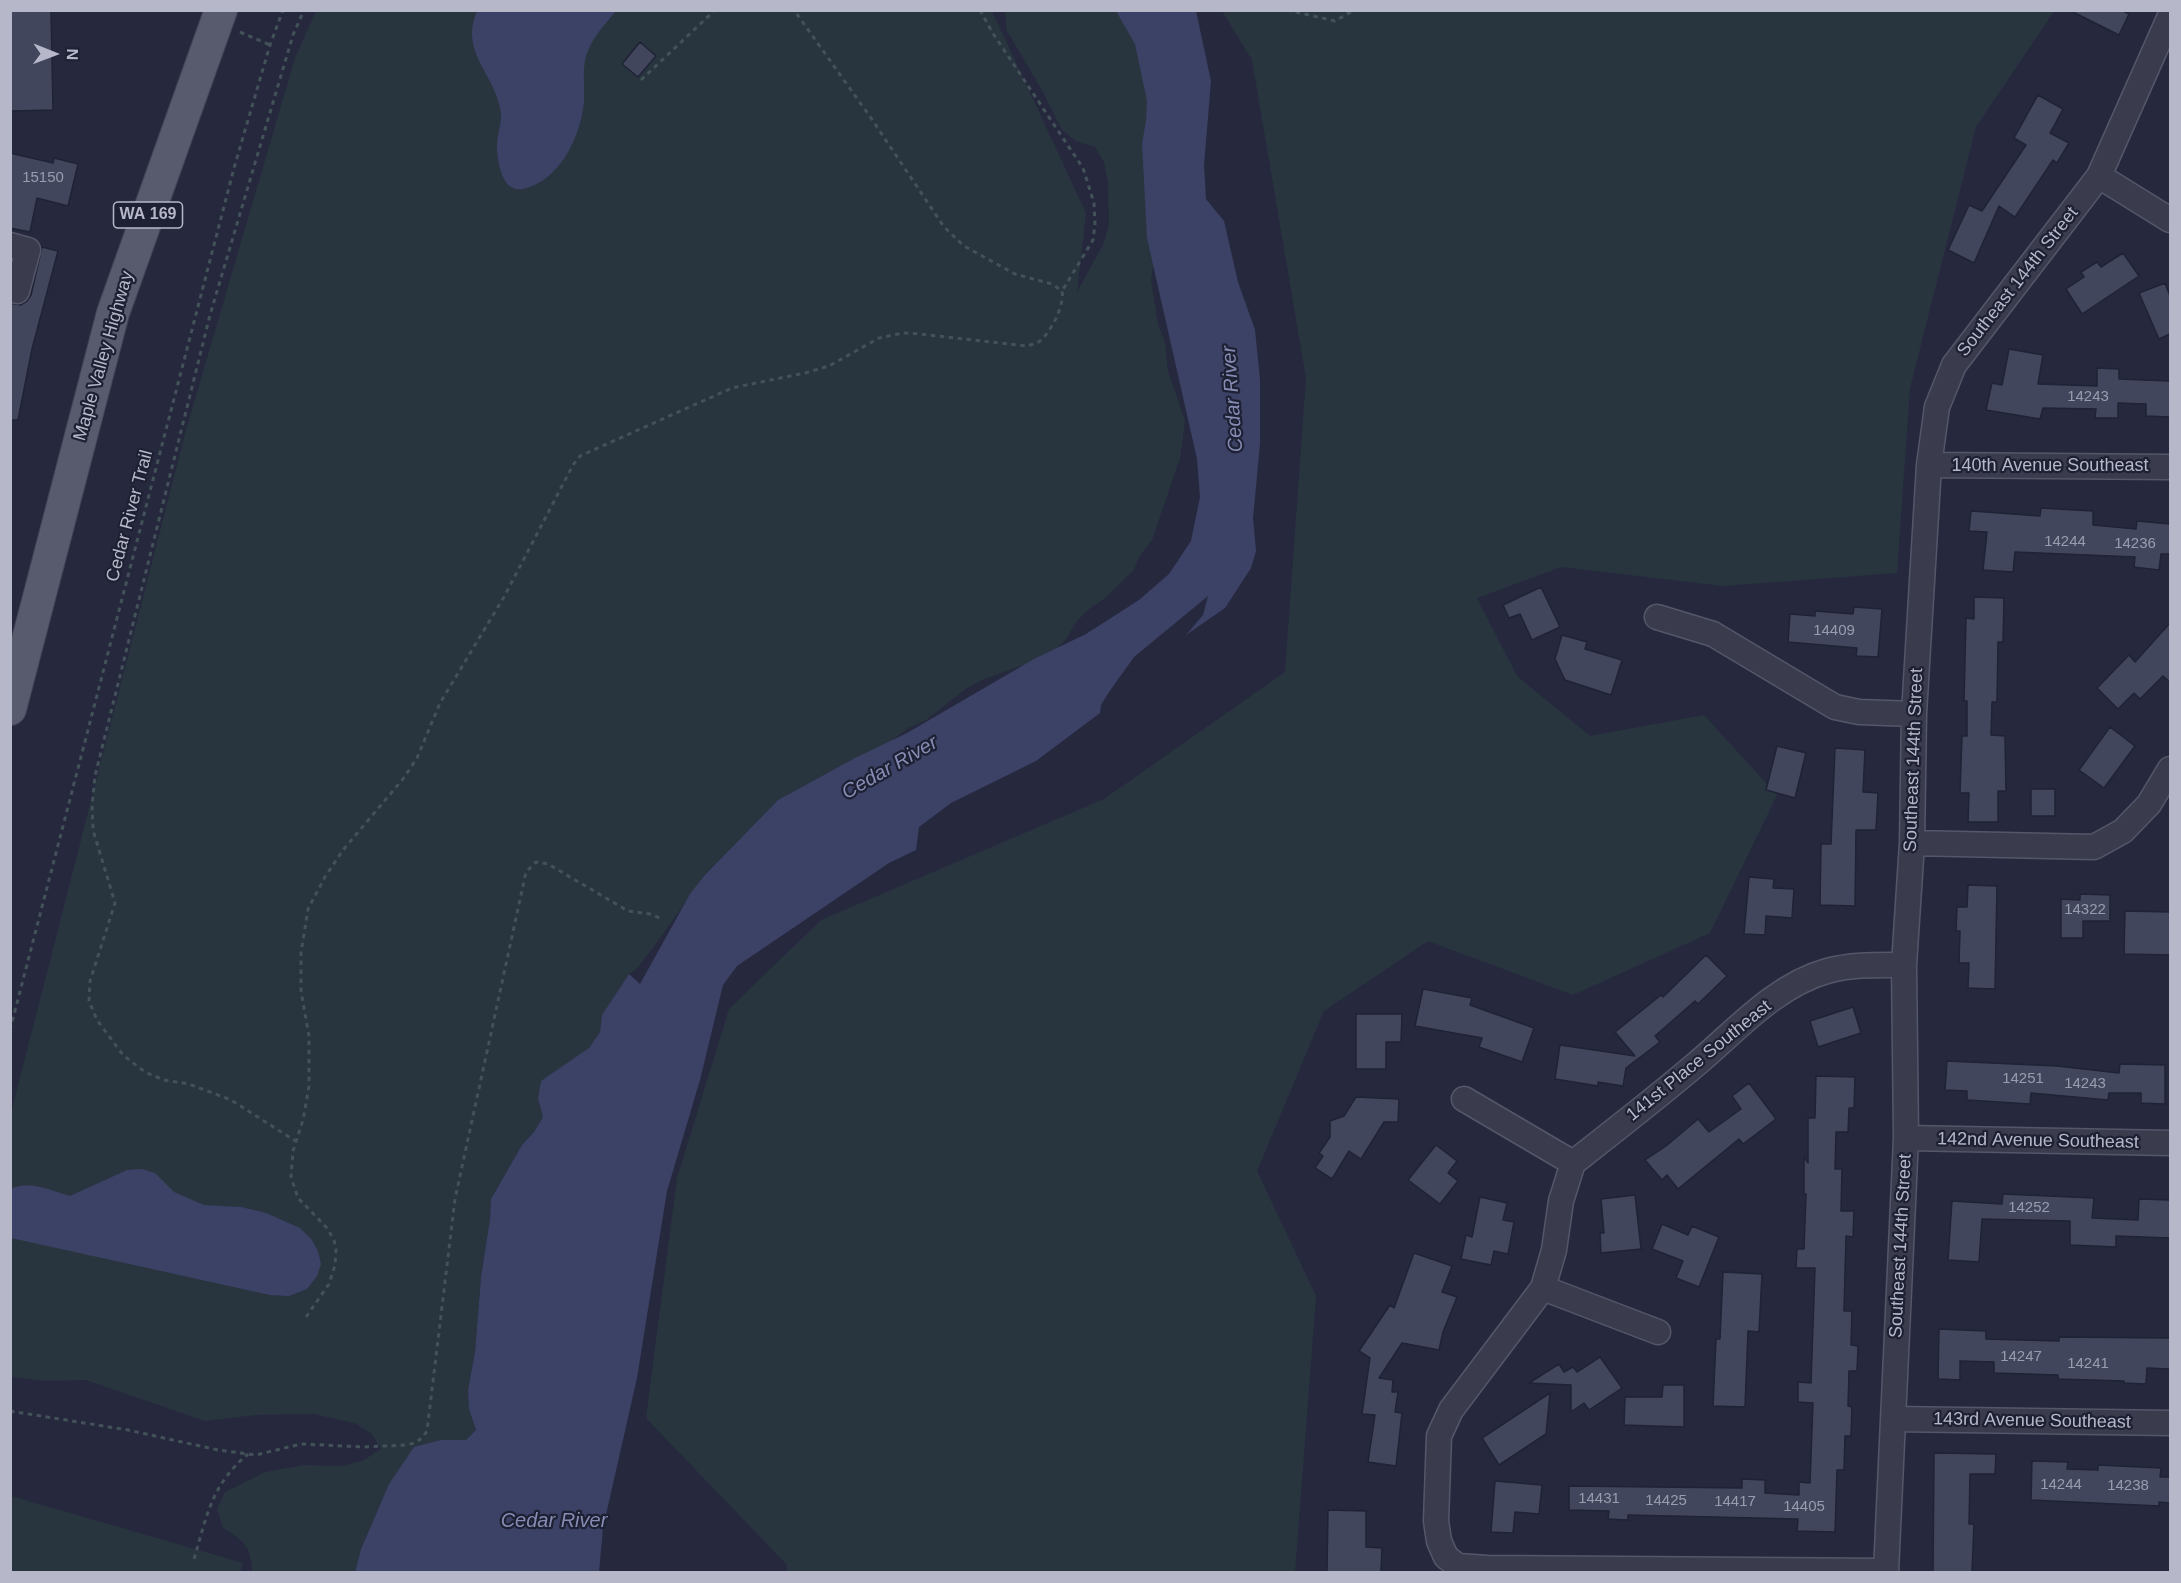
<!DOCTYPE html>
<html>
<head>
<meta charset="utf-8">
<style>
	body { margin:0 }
	#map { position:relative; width:2181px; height:1583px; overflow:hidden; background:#26293e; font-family:Helvetica,sans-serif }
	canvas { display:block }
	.frame { position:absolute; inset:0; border:12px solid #b6b8c9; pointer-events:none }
	.north { position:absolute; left:24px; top:24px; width:60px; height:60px; -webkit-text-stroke:4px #1e2133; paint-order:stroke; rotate:91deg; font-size:16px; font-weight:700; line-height:24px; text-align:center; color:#b6b8c9 }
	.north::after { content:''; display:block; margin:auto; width:21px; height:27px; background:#b6b8c9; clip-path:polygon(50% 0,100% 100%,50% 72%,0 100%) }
</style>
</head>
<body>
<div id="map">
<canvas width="2181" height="1583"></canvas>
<div class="frame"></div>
<div class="north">N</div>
</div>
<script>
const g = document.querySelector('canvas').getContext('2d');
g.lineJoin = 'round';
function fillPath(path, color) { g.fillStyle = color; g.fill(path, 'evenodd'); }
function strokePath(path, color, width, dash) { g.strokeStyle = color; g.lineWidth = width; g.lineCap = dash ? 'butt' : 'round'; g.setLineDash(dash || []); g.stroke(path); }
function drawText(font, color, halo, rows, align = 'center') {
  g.font = font + ' Helvetica,sans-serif'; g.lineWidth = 4.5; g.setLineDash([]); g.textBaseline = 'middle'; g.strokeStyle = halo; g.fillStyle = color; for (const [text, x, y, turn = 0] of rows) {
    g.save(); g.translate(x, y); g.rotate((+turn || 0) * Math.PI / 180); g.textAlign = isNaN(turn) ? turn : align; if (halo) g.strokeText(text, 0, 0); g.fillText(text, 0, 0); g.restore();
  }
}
fillPath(new Path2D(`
	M316 11H992L1086 213 1077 292 1104 243 1109 224 1108 182 1104 162 1095 147 1076 141 1062 130 1042 90 1007 31 1005 11H1149L1157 240 1151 280 1158 324 1165 342 1168 371 1185 421 1180 458 1152 540 1141 554 1133 571 1105 598 1089 609 1076 622 1066 639 1053 652 1038 662 1020 666 982 680 967 688 926 720 908 728 879 750 855 758 778 800 704 876 650 952 637 968 629 974 602 1015 600 1032 589 1048 574 1060 538 1099 543 1117 534 1132 522 1145 491 1199 490 1219 481 1277 475 1352 468 1390 469 1409 476 1430 466 1440H441L389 1484 361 1549 355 1572H252C251 1547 245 1541 223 1528L217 1509 225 1492 265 1472 305 1465 344 1466 364 1460 381 1449 371 1433 354 1423 314 1414 255 1415 205 1421 86 1380 47 1381 11 1377V1113L186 430 295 58Z
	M1222 11H2054L1976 127 1910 388 1897 573 1723 586 1561 567 1477 598 1517 676 1590 736 1704 715 1777 795 1710 933 1573 995 1428 941 1324 1011 1257 1171 1316 1296 1295 1572H786L787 1565 646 1418 677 1178 729 1009 821 920 1104 799 1285 672 1306 378 1252 60Z
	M11 1496 243 1563 240 1572H11Z`), '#28353f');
fillPath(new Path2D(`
	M477 11H616C604 25 592 38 586 56 582 70 585 87 584 101 581 136 560 181 523 189 502 193 498 163 497 149 496 137 502 125 501 113 496 74 459 53 477 11Z
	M1116 11H1196L1211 81 1204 165 1206 199 1224 221 1238 282 1255 330 1260 379V444L1253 518 1256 551 1251 568 1225 608 1186 635 1203 615 1208 596 1134 657 1109 692 1101 705 1100 713 1036 761 951 803 919 827 916 850 889 863 737 966 723 985 700 1080 667 1191 637 1378 603 1528 599 1572H355L361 1549 389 1484 414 1447 441 1440H466L476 1430 469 1409 468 1390 475 1352 481 1277 490 1219 491 1199 522 1145 534 1132 543 1117 538 1099 541 1081 589 1048 600 1032 602 1015 629 974 640 984 690 894 704 876 778 800 855 758 907 733 1034 659 1086 634 1139 600 1169 574 1191 541 1200 497 1197 459 1147 238 1142 144 1146 121 1147 101 1135 44Z
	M142 1169 155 1173 174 1192 204 1205 241 1207 266 1213 300 1228 312 1240 318 1251 321 1264 317 1276 307 1289 289 1296 270 1295 11 1238V1189C28 1179 52 1191 70 1196L127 1170Z`), '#3c4166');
const building = new Path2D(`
	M10 10H51L53 110 11 111Z
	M2069 10H2121L2129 14 2119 35Z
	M640 42 656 56 638 77 622 64Z
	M2038 95 2063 109 2050 133 2069 143 2057 163 2053 160 2015 217 1999 206 1974 263 1948 250 1969 205 1982 211 2026 145 2014 138Z
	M10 153 53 163 54 158 78 164 68 206 37 198 30 232 10 228Z
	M42 247 58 251 32 349 18 420H10V303L21 305 27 301 31 295Z
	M2123 253 2139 276 2082 314 2066 289 2084 277 2081 272 2097 262 2101 267Z
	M2165 283 2170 296V334L2159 339 2139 293Z
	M2009 349 2043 355 2038 384 2097 386V368L2119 369V379L2170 381V417L2146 416V404L2118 403V418H2095L2096 409 2043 408 2040 419 1986 410 1992 383 2002 385Z
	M2041 508 2093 511V525L2136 529 2137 521 2170 524V554H2161L2159 570 2134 567 2135 557 2015 552 2013 572 1983 570 1987 532 1969 531 1971 511 2040 516Z
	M1541 587 1560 627 1532 640 1520 614 1509 618 1503 605Z
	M1974 597 2004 598 2003 642H1998L1997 702H1992L1991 735 2005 736 2006 791H1998V822H1968L1969 793H1960L1962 736H1967V701H1964L1966 618 1974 619Z
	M1854 607 1882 609 1878 657 1856 656 1857 648 1788 642 1790 614 1815 616V611L1853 614Z
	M2170 623V682L2163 676 2140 699 2134 693 2118 709 2097 688 2129 655 2135 662Z
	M1562 635 1587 642 1585 649 1622 660 1611 695 1565 680 1555 659Z
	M2110 727 2135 746 2104 788 2079 770Z
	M1777 746 1806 753 1795 798 1766 790Z
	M1835 748 1865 750 1863 792 1878 793 1876 830H1856L1855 906 1820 905 1821 844H1831Z
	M2031 789H2055V816H2031Z
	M1749 877 1774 879 1773 888 1794 889 1792 918 1766 916 1765 935 1744 934Z
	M1968 885 1997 886 1995 989 1968 988 1969 963H1959L1960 931H1956L1957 907H1967Z
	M2080 894 2110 895V921H2083V938H2061V899L2080 900Z
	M2125 911 2170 912V955L2124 954Z
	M1706 955 1727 976 1698 1004 1695 1001 1655 1036 1660 1042 1626 1068 1623 1086 1598 1082V1086L1555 1079 1560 1045 1635 1056 1615 1032 1661 995 1663 997Z
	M1423 989 1472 998 1470 1005 1534 1028 1522 1062 1479 1047 1482 1038 1415 1026Z
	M1853 1007 1861 1033 1818 1047 1810 1021Z
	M1356 1014H1402L1401 1042H1386V1069H1356Z
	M1947 1061 2057 1066 2119 1073 2120 1064 2165 1065V1104L2141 1103V1093H2109L2108 1100 2031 1093 2030 1104 1967 1100V1091L1945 1090Z
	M1816 1076 1855 1077 1854 1108H1849L1848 1132H1836L1835 1169H1842L1841 1211H1854L1853 1237 1846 1236 1844 1311H1852L1851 1345 1858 1346 1857 1371H1849L1848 1406 1852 1407 1851 1436H1845L1844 1470H1837L1835 1532 1797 1531 1798 1519 1628 1515V1520L1608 1519 1609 1511 1569 1510V1486L1742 1488V1479L1765 1480V1493L1799 1495V1482L1810 1483 1813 1403 1798 1402V1382L1811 1383 1815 1268H1796L1797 1249H1804L1806 1194H1804V1157L1808 1163V1118H1815Z
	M1749 1083 1776 1119 1743 1144 1739 1139 1678 1189 1667 1175 1662 1180 1645 1160 1666 1146 1698 1119 1709 1132 1741 1109 1732 1096Z
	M1356 1097 1399 1099 1398 1122H1384L1361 1159 1349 1151 1332 1179 1315 1168 1323 1156 1319 1153 1330 1137V1121L1344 1116Z
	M1436 1145 1457 1161 1448 1173 1458 1181 1440 1204 1408 1180Z
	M2003 1194 2094 1198 2092 1218 2138 1220 2139 1199 2170 1200V1238L2116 1236V1247L2070 1245V1221L1982 1219 1979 1262 1948 1260 1952 1201 2002 1204Z
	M1635 1195 1641 1249 1601 1253 1600 1233H1604L1601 1199Z
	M1480 1197 1507 1203 1503 1220 1514 1222 1508 1254 1494 1251 1491 1265 1461 1259 1466 1235 1472 1237Z
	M1662 1224 1688 1235 1692 1226 1719 1237 1699 1287 1676 1278 1683 1261 1652 1249Z
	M1414 1253 1452 1266 1442 1292 1457 1297 1443 1332 1439 1350 1402 1343 1379 1378 1393 1380 1392 1392H1398L1395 1412 1402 1413 1396 1466 1368 1462 1375 1415 1362 1414 1370 1358 1359 1351 1390 1305 1394 1308Z
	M1723 1272 1762 1274 1759 1332 1748 1331 1745 1407 1713 1406 1716 1339H1720Z
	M1939 1329 1986 1331V1339L2059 1341V1337L2170 1338V1369L2147 1368 2146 1384 2124 1383V1381L2058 1379V1375L1994 1373V1362L1960 1361V1380L1938 1379Z
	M1600 1357 1622 1388 1589 1410 1584 1403 1571 1412V1385L1529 1383 1559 1364 1564 1372 1573 1367 1577 1372Z
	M1663 1385H1684V1427L1624 1425 1625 1397H1662Z
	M1550 1393 1546 1434 1499 1465 1482 1438Z
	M1934 1453 1996 1454 1995 1474H1970L1969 1524H1974L1972 1572H1933Z
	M2032 1461 2068 1462 2067 1469 2098 1470V1465L2161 1468 2160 1477H2170V1503L2159 1502V1506L2031 1500Z
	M1495 1481 1542 1485 1539 1514 1515 1512 1513 1533 1491 1532Z
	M1328 1510 1366 1511V1547L1382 1548 1381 1572H1327Z`);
fillPath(building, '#42465d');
strokePath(building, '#202335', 1.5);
const minor = new Path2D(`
	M2099 176 2170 220
	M10 245 28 250 17 291
	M1929 465 2170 467
	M1657 617 1713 634 1835 707 1859 712 1914 714
	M1912 843 2094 847 2123 831 2149 804 2170 769
	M1464 1099 1573 1163
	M1906 1138 2170 1143
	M1573 1163 1561 1201 1554 1250 1543 1288 1451 1410 1439 1436 1436 1521 1439 1541 1446 1557 1458 1566 1487 1568 1886 1571
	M1573 1163C1614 1131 1655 1099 1694 1066 1735 1032 1774 986 1827 971 1852 964 1878 965 1904 965
	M1543 1288 1658 1332
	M1893 1419 2170 1423
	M1886 1572 1906 1138 1904 965 1912 843 1914 714 1929 465 1937 407 1954 365 2099 176 2170 16`);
const major = new Path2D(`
	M10 709 113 313 221 10`);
strokePath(minor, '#545769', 27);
strokePath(major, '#434557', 34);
strokePath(new Path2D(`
	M980 10 992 32 1083 168 1094 203 1095 224 1093 240 1062 291
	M1287 10 1335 21 1354 10
	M240 32 270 45
	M641 80 715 10
	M10 1030 234 168 270 45 283 10
	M297 1142 231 1100 189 1084 164 1080 145 1072 123 1055 97 1020 89 1001 90 981 115 903 93 830 92 805 95 776 210 315 293 35 304 10
	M306 1317 329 1284 335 1265 336 1249 334 1240 327 1228 298 1198 291 1177 293 1151 303 1120 309 1086V1036L301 991V953L308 909 325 877 343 850 403 779 417 758 440 703 504 597 573 465 580 456 732 388 805 373 829 366 879 338 903 333 920 334 1027 346C1030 345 1034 344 1037 343 1050 335 1065 305 1062 291L1052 284 1015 274 964 246 944 227 871 118 794 10
	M10 1411 128 1430 218 1450 256 1455 301 1444 365 1447 405 1445 415 1443 422 1438 427 1431 455 1199 526 872 536 862 548 864 628 911 650 914 662 919
	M194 1559C207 1516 211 1485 248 1454`), '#435159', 3, [4.5, 4.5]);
strokePath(minor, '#3a3c4e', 24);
strokePath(major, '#585b6e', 32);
drawText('15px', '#999cae', null, [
	["15150",43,178],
	["14243",2088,397],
	["14244",2065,542],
	["14236",2135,544],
	["14409",1834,631],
	["14322",2085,910],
	["14251",2023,1079],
	["14243",2085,1084],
	["14252",2029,1208],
	["14247",2021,1357],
	["14241",2088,1364],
	["14244",2061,1485],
	["14238",2128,1486],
	["14431",1599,1499],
	["14425",1666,1501],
	["14417",1735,1502],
	["14405",1804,1507]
]);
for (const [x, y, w] of [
	[148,215,69]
]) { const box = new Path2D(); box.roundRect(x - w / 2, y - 13, w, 26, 4.5); g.fillStyle = '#1e2133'; g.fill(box); strokePath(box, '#b6b8c9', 1.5); }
drawText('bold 16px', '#b6b8c9', null, [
	["WA 169",148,215]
]);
drawText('18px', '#b6b8c9', '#1e2133', [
	["Southeast 144th Street",2018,282,-52],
	["Maple Valley Highway",104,356,-74],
	["140th Avenue Southeast",2050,466],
	["Cedar River Trail",130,516,-75],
	["Southeast 144th Street",1914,760,-88],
	["141st Place Southeast",1699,1061,-39],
	["142nd Avenue Southeast",2038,1141,1],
	["Southeast 144th Street",1901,1246,-87],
	["143rd Avenue Southeast",2032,1421,1]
]);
drawText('italic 20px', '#868cb3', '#1e2133', [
	["Cedar River",1233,399,-94],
	["Cedar River",890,768,-30],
	["Cedar River",554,1521]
]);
</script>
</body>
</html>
